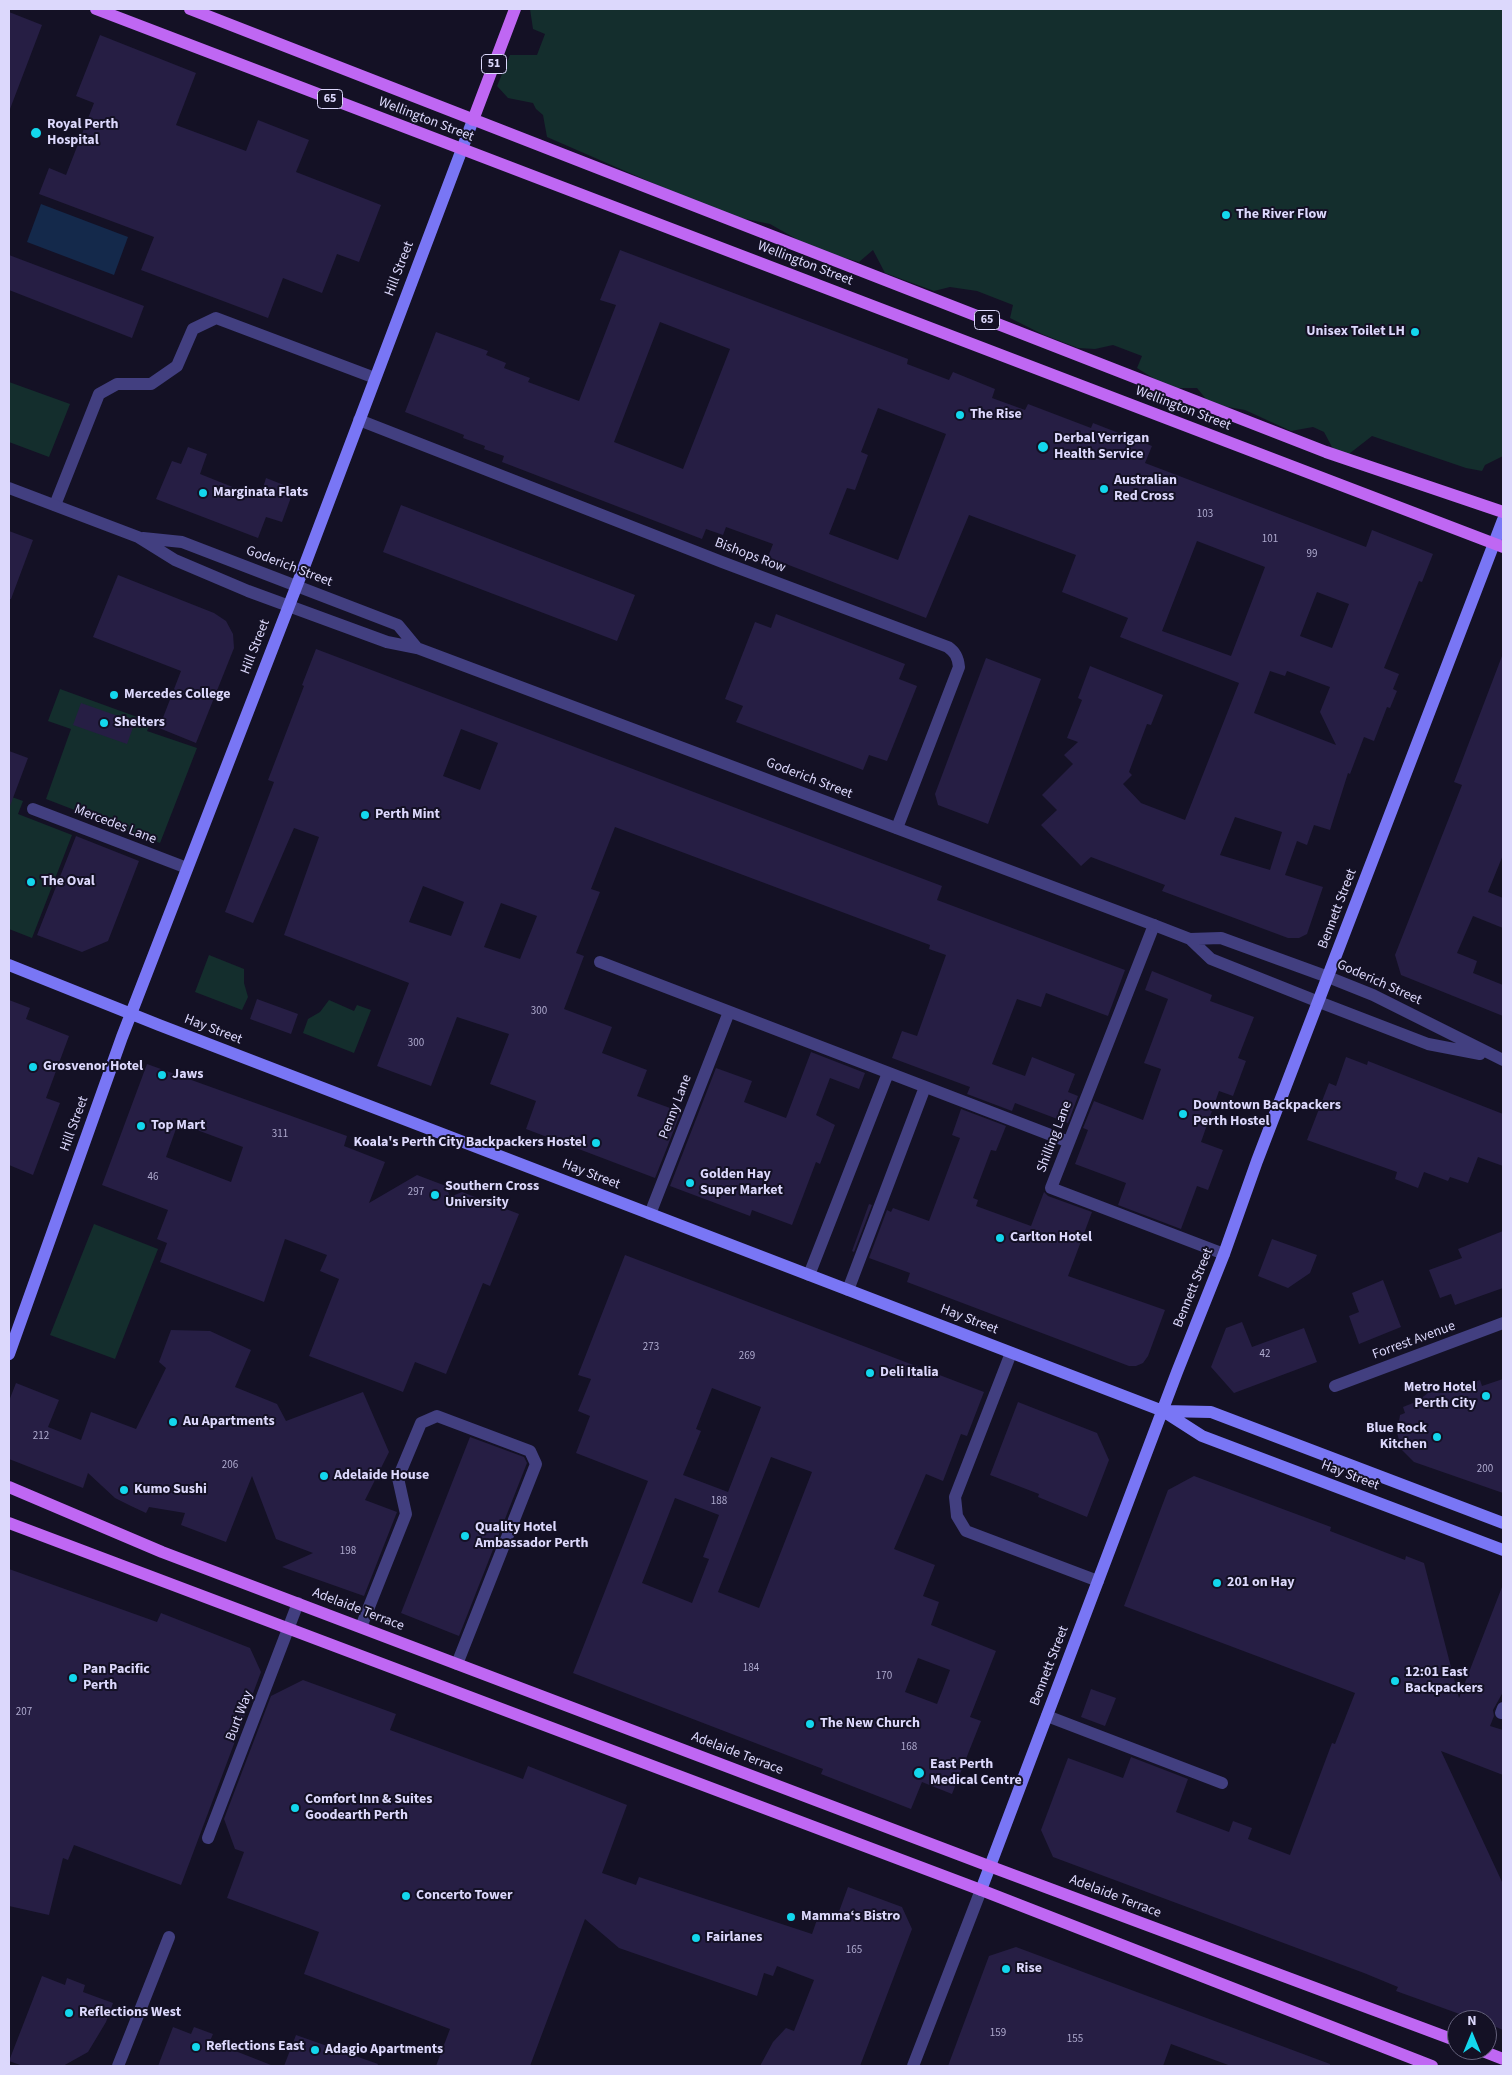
<!DOCTYPE html>
<html>
<head>
<meta charset="utf-8">
<style>
	body { margin:0 }
	#map { position:relative; width:1512px; height:2075px; overflow:hidden; background:#141125; font-family:"Source Sans 3",sans-serif }
	canvas { display:block }
	.frame { position:absolute; inset:0; border:10px solid #dcd8fc; pointer-events:none }
	.north { position:absolute; left:1447px; top:2010px; width:50px; height:50px; box-sizing:border-box; background:#141125; border:1px solid #64617b; border-radius:50%; rotate:0deg; font-size:14px; font-weight:700; line-height:20px; text-align:center; color:#dcd8fc }
	.north::after { content:''; display:block; margin:auto; width:18px; height:22px; background:#13d7ed; clip-path:polygon(50% 0,100% 100%,50% 72%,0 100%) }
</style>
</head>
<body>
<div id="map">
<canvas width="1512" height="2075"></canvas>
<div class="frame"></div>
<div class="north">N</div>
</div>
<script>
const g = document.querySelector('canvas').getContext('2d');
g.lineJoin = 'round';
function fillPath(path, color) { g.fillStyle = color; g.fill(path, 'evenodd'); }
function strokePath(path, color, width, dash) { g.strokeStyle = color; g.lineWidth = width; g.lineCap = dash ? 'butt' : 'round'; g.setLineDash(dash || []); g.stroke(path); }
function drawText(font, color, halo, rows, align = 'center') {
  g.font = font + ' "Source Sans 3",sans-serif'; g.lineWidth = 4; g.setLineDash([]); g.textBaseline = 'middle'; g.strokeStyle = halo; g.fillStyle = color; for (const [text, x, y, turn = 0] of rows) {
    g.save(); g.translate(x, y); g.rotate((+turn || 0) * Math.PI / 180); g.textAlign = isNaN(turn) ? turn : align; if (halo) g.strokeText(text, 0, 0); g.fillText(text, 0, 0); g.restore();
  }
}
fillPath(new Path2D(`
	M530 9H1503V456L1485 465 1482 471 1466 468 1372 436 1345 457 1332 447 1324 432 1313 427 1291 431 1245 410 1210 404 1197 388H1169L1137 368 1142 356 1113 345 1095 349 1078 348 1044 335 1010 318 1013 305 977 291 950 287 934 291 885 273 873 250 859 262 814 249 770 224 726 215 547 137 543 115 536 109 533 103 508 98 497 86 510 55H537L545 34 533 29Z
	M9 382 70 404 49 457 9 442Z
	M60 689 151 722 147 731 197 748 160 843 46 799 71 729 48 721Z
	M9 796 23 801 18 814 72 835 32 938 9 929Z
	M209 955 244 969V983L248 997 242 1010 195 992Z
	M329 1000 354 1011 357 1005 371 1010 354 1053 303 1033 308 1019 320 1012Z
	M94 1224 158 1249 115 1359 50 1335Z`), '#142e2d');
fillPath(new Path2D(`
	M41 204 128 237 114 275 27 242Z`), '#14294b');
fillPath(new Path2D(`
	M9 12 42 25 10 109 9 108Z
	M100 35 196 73 176 125 246 151 258 120 309 140 296 172 381 205 359 262 337 254 322 293 283 278 268 318 141 270 154 237 39 194 49 168 66 175 94 103 76 96Z
	M620 250 908 359 907 364 949 380 953 372 995 389 992 398 1025 410 1028 404 1091 428 1093 423 1152 446 1145 463 1366 547 1372 530 1433 554 1422 582 1419 581 1384 668 1399 674 1393 689 1397 691 1390 708 1387 707 1374 741 1364 737 1350 774 1348 773 1330 830 1314 825 1307 845 1297 841 1285 875 1323 887 1307 934 1299 938H1288L1162 891 1165 885 1091 857 1081 866 1041 825 1057 810 1042 795 1073 764 1064 755 1078 742 1067 738 1082 700 1078 698 1090 666 1163 695 1151 725 1147 724 1129 772 1132 775 1123 784 1141 803 1185 820 1239 683 1120 637 1128 618 1062 592 1076 555 969 515 926 618 768 557 773 544 726 527 723 535 706 529 702 539 502 462 504 456 484 449 485 446 463 438 464 435 405 412 436 332 488 351 486 355 506 363 504 368 530 378 528 382 579 401 616 305 600 300ZM660 322 730 349 683 469 614 442ZM878 408 946 434 898 560 829 534 847 488 855 490 868 455 861 452ZM1197 541 1265 567 1231 656 1162 631ZM1317 592 1349 604 1332 648 1300 636ZM1270 671 1285 676 1287 671 1330 687 1320 712 1336 745 1254 713ZM1235 817 1282 832 1270 870 1220 855Z
	M9 255 144 306 132 338 9 290Z
	M188 447 207 454 200 474 260 498 266 478 294 489 282 522 266 517 258 538 156 499 172 461 181 464Z
	M401 505 635 595 617 641 383 552Z
	M9 531 33 540 11 599H9Z
	M118 575 214 613 226 621 233 634 234 648 196 743 159 728 181 671 93 637Z
	M776 614 905 664 899 679 917 686 887 761 869 755 863 770 736 722 743 706 725 699 755 622 771 628Z
	M316 649 942 886 937 900 1125 970 1108 1016 1046 993 1041 1007 1017 999 992 1064 1025 1076 1032 1057 1075 1074 1068 1092 1078 1096 1068 1123 1015 1103 1012 1111 967 1094 970 1087 892 1058 902 1031 917 1036 946 955 929 949 930 945 615 827 591 889 600 892 576 953 584 956 564 1009 612 1027 602 1053 647 1070 637 1096 681 1112 655 1178 526 1129 536 1101 490 1084 509 1034 457 1017 431 1086 377 1066 409 983 284 935 319 837 294 828 253 923 225 912 274 782 268 780 304 686 302 685ZM461 729 498 743 480 790 443 776ZM423 886 464 902 451 936 409 922ZM501 903 537 916 520 959 484 947Z
	M1502 656 1503 855 1488 892 1503 898V928L1473 916 1457 953 1477 961 1473 973 1503 985V1016L1401 975 1395 955 1462 785 1454 782Z
	M986 658 1041 679 988 824 938 805 935 794Z
	M81 703 135 722 127 744 73 725Z
	M9 751 28 758 10 806 9 805Z
	M76 836 139 861 108 941 82 952 37 935Z
	M1152 971 1212 995 1210 1001 1254 1017 1238 1058 1246 1061 1233 1096 1219 1091 1201 1142 1223 1150 1208 1190 1197 1186 1181 1229 1118 1205 1126 1183 1075 1164 1088 1130 1083 1128 1094 1101 1143 1120 1161 1069 1144 1063 1168 999 1145 990Z
	M257 999 298 1014 291 1034 250 1019Z
	M9 1000 30 1008 26 1019 69 1036 46 1098 60 1103 33 1175 9 1165Z
	M811 1052 865 1073 859 1089 830 1078 816 1115 835 1125 820 1164 816 1162 792 1225 752 1210 750 1216 670 1186 716 1068 752 1081 744 1102 786 1118Z
	M1346 1057 1367 1065 1368 1061 1503 1114V1166L1478 1157 1468 1183 1450 1177 1448 1181 1424 1172 1418 1188 1395 1179 1397 1172 1307 1140 1329 1083 1336 1086Z
	M147 1064 347 1136 344 1146 385 1162 369 1203 417 1175 446 1186 450 1197 462 1192 519 1214 490 1286 483 1283 446 1374 415 1362 403 1392 309 1356 339 1279 320 1271 327 1255 285 1239 264 1302 160 1262 167 1243 157 1239 168 1210 102 1185ZM178 1123 243 1147 231 1182 166 1157Z
	M961 1109 1006 1126 996 1151 991 1150 973 1198 978 1200 976 1206 1031 1226 1044 1192 1048 1196 1092 1212 1068 1276 1165 1310 1148 1356 1143 1363 1136 1366H1129L907 1282 910 1273 869 1258 887 1210 891 1212 893 1208 929 1221 960 1138 952 1135Z
	M869 1204 872 1205 854 1252 852 1251Z
	M1503 1231V1288L1455 1305 1451 1294 1440 1298 1429 1270 1462 1258 1458 1249Z
	M1272 1239 1317 1255 1310 1273 1288 1288 1258 1276Z
	M625 1255 984 1392 967 1436 961 1434 943 1481 926 1474 894 1549 935 1565 923 1596 939 1602 931 1625 996 1651 970 1717 981 1721 952 1794 922 1782 911 1809 821 1774 823 1769 573 1673 648 1481 576 1453 590 1416 578 1411 591 1379 578 1375ZM712 1388 761 1407 728 1492 683 1475 701 1431 696 1429ZM771 1457 812 1472 759 1608 718 1592ZM675 1498 719 1515 703 1557 709 1559 692 1603 642 1583ZM918 1658 950 1670 937 1704 905 1692Z
	M1383 1280 1401 1327 1359 1344 1349 1316 1359 1312 1352 1293Z
	M1242 1322 1252 1347 1304 1328 1317 1362 1234 1393 1211 1367 1226 1328Z
	M171 1330 210 1331 251 1350 235 1387 277 1404 286 1421 363 1392 389 1452 365 1500 397 1512 364 1596 282 1567 313 1553 276 1539 252 1476 226 1542 181 1525 185 1513 149 1507 146 1513 131 1506 115 1498 88 1473 83 1488 9 1459V1401L16 1383 59 1400 48 1427 81 1440 91 1412 136 1429 166 1368 159 1362Z
	M1503 1379V1493L1414 1462 1402 1450 1397 1433 1400 1415 1405 1413 1403 1407 1418 1401 1429 1392 1443 1393 1480 1380 1482 1386Z
	M1018 1402 1097 1433 1109 1460 1087 1517 1038 1497 1039 1494 990 1475Z
	M470 1437 524 1457 527 1463 459 1636 401 1613Z
	M1194 1476 1331 1527 1330 1531 1405 1560 1406 1556 1424 1563 1459 1698 1502 1587H1503V1692L1493 1710 1494 1716 1490 1726 1503 1730V1775L1441 1751 1503 1884V2030L1487 2023V2020H1476L1421 2000 1396 1991 1398 1987 1364 1973 1053 1857 1041 1830 1068 1758 1123 1778 1131 1757 1188 1779 1176 1812 1229 1832 1233 1821 1252 1828 1248 1839 1290 1855 1332 1743 1335 1744 1355 1693 1124 1606 1168 1490Z
	M9 1569 157 1622 161 1613 250 1648 261 1672 181 1885 74 1845 68 1860 63 1858 49 1915 9 1906Z
	M303 1680 396 1714 390 1730 523 1779 528 1766 627 1805 602 1873 636 1885 639 1877 812 1934 820 1911 837 1917 848 1887 902 1907 912 1929 860 2066H760L773 2042 786 2028 794 2031 814 1980 777 1966 773 1976 764 1973 757 1996 619 1948 585 1919 530 2066H436L450 2029 304 1974 319 1932 227 1898 244 1852 235 1849 224 1819 271 1696Z
	M1091 1689 1116 1698 1105 1726 1081 1717Z
	M1016 1947 1330 2064V2066H1231L1171 2044 1163 2066H948L989 1956Z
	M42 1976 65 1985 67 1978 85 1985 83 1992 113 2003 106 2022 88 2052 63 2066H23L9 2061Z
	M173 2027 191 2034 194 2027 213 2034 210 2041 271 2065V2066H158Z
	M296 2035 378 2064 377 2066H284Z`), '#261e44');
strokePath(new Path2D(`
	M359 420 722 562 948 647C955 652 958 657 959 667L897 828
	M55 505 99 394 117 384H151L177 366 193 329 216 318 375 378
	M33 809 187 868
	M1154 925 1051 1188 1224 1254
	M600 962 1069 1142
	M650 1214 729 1012
	M809 1275 888 1073
	M848 1290 925 1087
	M1011 1353 955 1497 957 1516 966 1531 1098 1581
	M361 1627 406 1514 398 1478 421 1423 437 1416 530 1451 536 1464 457 1664
	M1501 1713 1503 1708
	M1047 1716 1222 1783
	M208 1838 298 1603
	M118 2066 169 1937`), '#423f80', 12);
strokePath(new Path2D(`
	M1328 977 1373 995 1503 1060
	M1319 1002 1428 1044 1480 1054
	M1335 1386 1503 1323`), '#423f80', 12);
strokePath(new Path2D(`
	M9 488 138 537 175 560 248 591 387 642 417 648 1154 925 1190 939 1211 959 1319 1002
	M143 538 182 542 398 625 417 648
	M1190 939 1221 938 1328 977
	M913 2066 981 1890`), '#423f80', 12);
strokePath(new Path2D(`
	M9 965 159 1025 1163 1411 1202 1436 1503 1550
	M9 1354 122 1037 307 559 473 120
	M1163 1411 1211 1412 1503 1523
	M981 1890 1177 1372 1224 1254 1257 1161 1503 520`), '#7976f5', 12);
strokePath(new Path2D(`
	M96 9 1503 547
	M190 9 1326 452 1503 512
	M473 120 515 9
	M9 1487 162 1552 989 1866 1457 2041
	M9 1523 981 1890 1432 2066
	M1480 2050 1503 2059`), '#bf67f3', 12);
for (const [x, y, r, color] of [
	[36,133,6,"#13d7ed"],
	[1226,215,5,"#13d7ed"],
	[1415,332,5,"#13d7ed"],
	[960,415,5,"#13d7ed"],
	[1043,447,6,"#13d7ed"],
	[1104,489,5,"#13d7ed"],
	[203,493,5,"#13d7ed"],
	[114,695,5,"#13d7ed"],
	[104,723,5,"#13d7ed"],
	[365,815,5,"#13d7ed"],
	[31,882,5,"#13d7ed"],
	[33,1067,5,"#13d7ed"],
	[162,1075,5,"#13d7ed"],
	[1183,1114,5,"#13d7ed"],
	[141,1126,5,"#13d7ed"],
	[596,1143,5,"#13d7ed"],
	[690,1183,5,"#13d7ed"],
	[435,1195,5,"#13d7ed"],
	[1000,1238,5,"#13d7ed"],
	[870,1373,5,"#13d7ed"],
	[1486,1396,5,"#13d7ed"],
	[173,1422,5,"#13d7ed"],
	[1437,1437,5,"#13d7ed"],
	[324,1476,5,"#13d7ed"],
	[124,1490,5,"#13d7ed"],
	[465,1536,5,"#13d7ed"],
	[1217,1583,5,"#13d7ed"],
	[73,1678,5,"#13d7ed"],
	[1395,1681,5,"#13d7ed"],
	[810,1724,5,"#13d7ed"],
	[919,1773,6,"#13d7ed"],
	[295,1808,5,"#13d7ed"],
	[406,1896,5,"#13d7ed"],
	[791,1917,5,"#13d7ed"],
	[696,1938,5,"#13d7ed"],
	[1006,1969,5,"#13d7ed"],
	[69,2013,5,"#13d7ed"],
	[196,2047,5,"#13d7ed"],
	[315,2050,5,"#13d7ed"]
]) { const dot = new Path2D(); dot.arc(x, y, r, 0, 2 * Math.PI); g.fillStyle = color; g.fill(dot); strokePath(dot, '#141125', 2); }
drawText('11px', '#aeaace', null, [
	["103",1205,515],
	["101",1270,540],
	["99",1312,555],
	["300",539,1012],
	["300",416,1044],
	["311",280,1135],
	["46",153,1178],
	["297",416,1193],
	["273",651,1348],
	["42",1265,1355],
	["269",747,1357],
	["212",41,1437],
	["206",230,1466],
	["200",1485,1470],
	["188",719,1502],
	["198",348,1552],
	["184",751,1669],
	["170",884,1677],
	["207",24,1713],
	["168",909,1748],
	["165",854,1951],
	["159",998,2034],
	["155",1075,2040]
]);
for (const [x, y, w] of [
	[494,64,25],
	[330,99,25],
	[987,320,25]
]) { const box = new Path2D(); box.roundRect(x - w / 2, y - 9.5, w, 19, 4); g.fillStyle = '#141125'; g.fill(box); strokePath(box, '#dcd8fc', 1); }
drawText('bold 12px', '#dcd8fc', null, [
	["51",494,64],
	["65",330,99],
	["65",987,320]
]);
drawText('14px', '#dcd8fc', '#141125', [
	["Wellington Street",426,120,21],
	["Wellington Street",805,264,21],
	["Hill Street",400,269,-69],
	["Wellington Street",1183,409,21],
	["Bishops Row",750,556,21],
	["Goderich Street",289,567,21],
	["Hill Street",256,647,-69],
	["Goderich Street",809,779,21],
	["Mercedes Lane",115,825,21],
	["Bennett Street",1338,909,-69],
	["Goderich Street",1379,983,24],
	["Hay Street",213,1030,21],
	["Penny Lane",676,1107,-69],
	["Hill Street",75,1124,-70],
	["Shilling Lane",1055,1137,-69],
	["Hay Street",591,1175,21],
	["Bennett Street",1194,1288,-68],
	["Hay Street",969,1320,21],
	["Forrest Avenue",1414,1341,-20],
	["Hay Street",1350,1476,21],
	["Adelaide Terrace",358,1610,21],
	["Bennett Street",1050,1666,-69],
	["Burt Way",240,1716,-69],
	["Adelaide Terrace",737,1754,21],
	["Adelaide Terrace",1115,1897,21]
]);
drawText('bold 14px', '#dcd8fc', '#141125', [
	["Royal Perth",47,125],
	["Hospital",47,141],
	["The River Flow",1236,215],
	["Unisex Toilet LH",1405,332,"right"],
	["The Rise",970,415],
	["Derbal Yerrigan",1054,439],
	["Health Service",1054,455],
	["Australian",1114,481],
	["Red Cross",1114,497],
	["Marginata Flats",213,493],
	["Mercedes College",124,695],
	["Shelters",114,723],
	["Perth Mint",375,815],
	["The Oval",41,882],
	["Grosvenor Hotel",43,1067],
	["Jaws",172,1075],
	["Downtown Backpackers",1193,1106],
	["Perth Hostel",1193,1122],
	["Top Mart",151,1126],
	["Koala's Perth City Backpackers Hostel",586,1143,"right"],
	["Golden Hay",700,1175],
	["Super Market",700,1191],
	["Southern Cross",445,1187],
	["University",445,1203],
	["Carlton Hotel",1010,1238],
	["Deli Italia",880,1373],
	["Metro Hotel",1476,1388,"right"],
	["Perth City",1476,1404,"right"],
	["Au Apartments",183,1422],
	["Blue Rock",1427,1429,"right"],
	["Kitchen",1427,1445,"right"],
	["Adelaide House",334,1476],
	["Kumo Sushi",134,1490],
	["Quality Hotel",475,1528],
	["Ambassador Perth",475,1544],
	["201 on Hay",1227,1583],
	["Pan Pacific",83,1670],
	["Perth",83,1686],
	["12:01 East",1405,1673],
	["Backpackers",1405,1689],
	["The New Church",820,1724],
	["East Perth",930,1765],
	["Medical Centre",930,1781],
	["Comfort Inn & Suites",305,1800],
	["Goodearth Perth",305,1816],
	["Concerto Tower",416,1896],
	["Mamma‘s Bistro",801,1917],
	["Fairlanes",706,1938],
	["Rise",1016,1969],
	["Reflections West",79,2013],
	["Reflections East",206,2047],
	["Adagio Apartments",325,2050]
], 'left');
</script>
</body>
</html>
